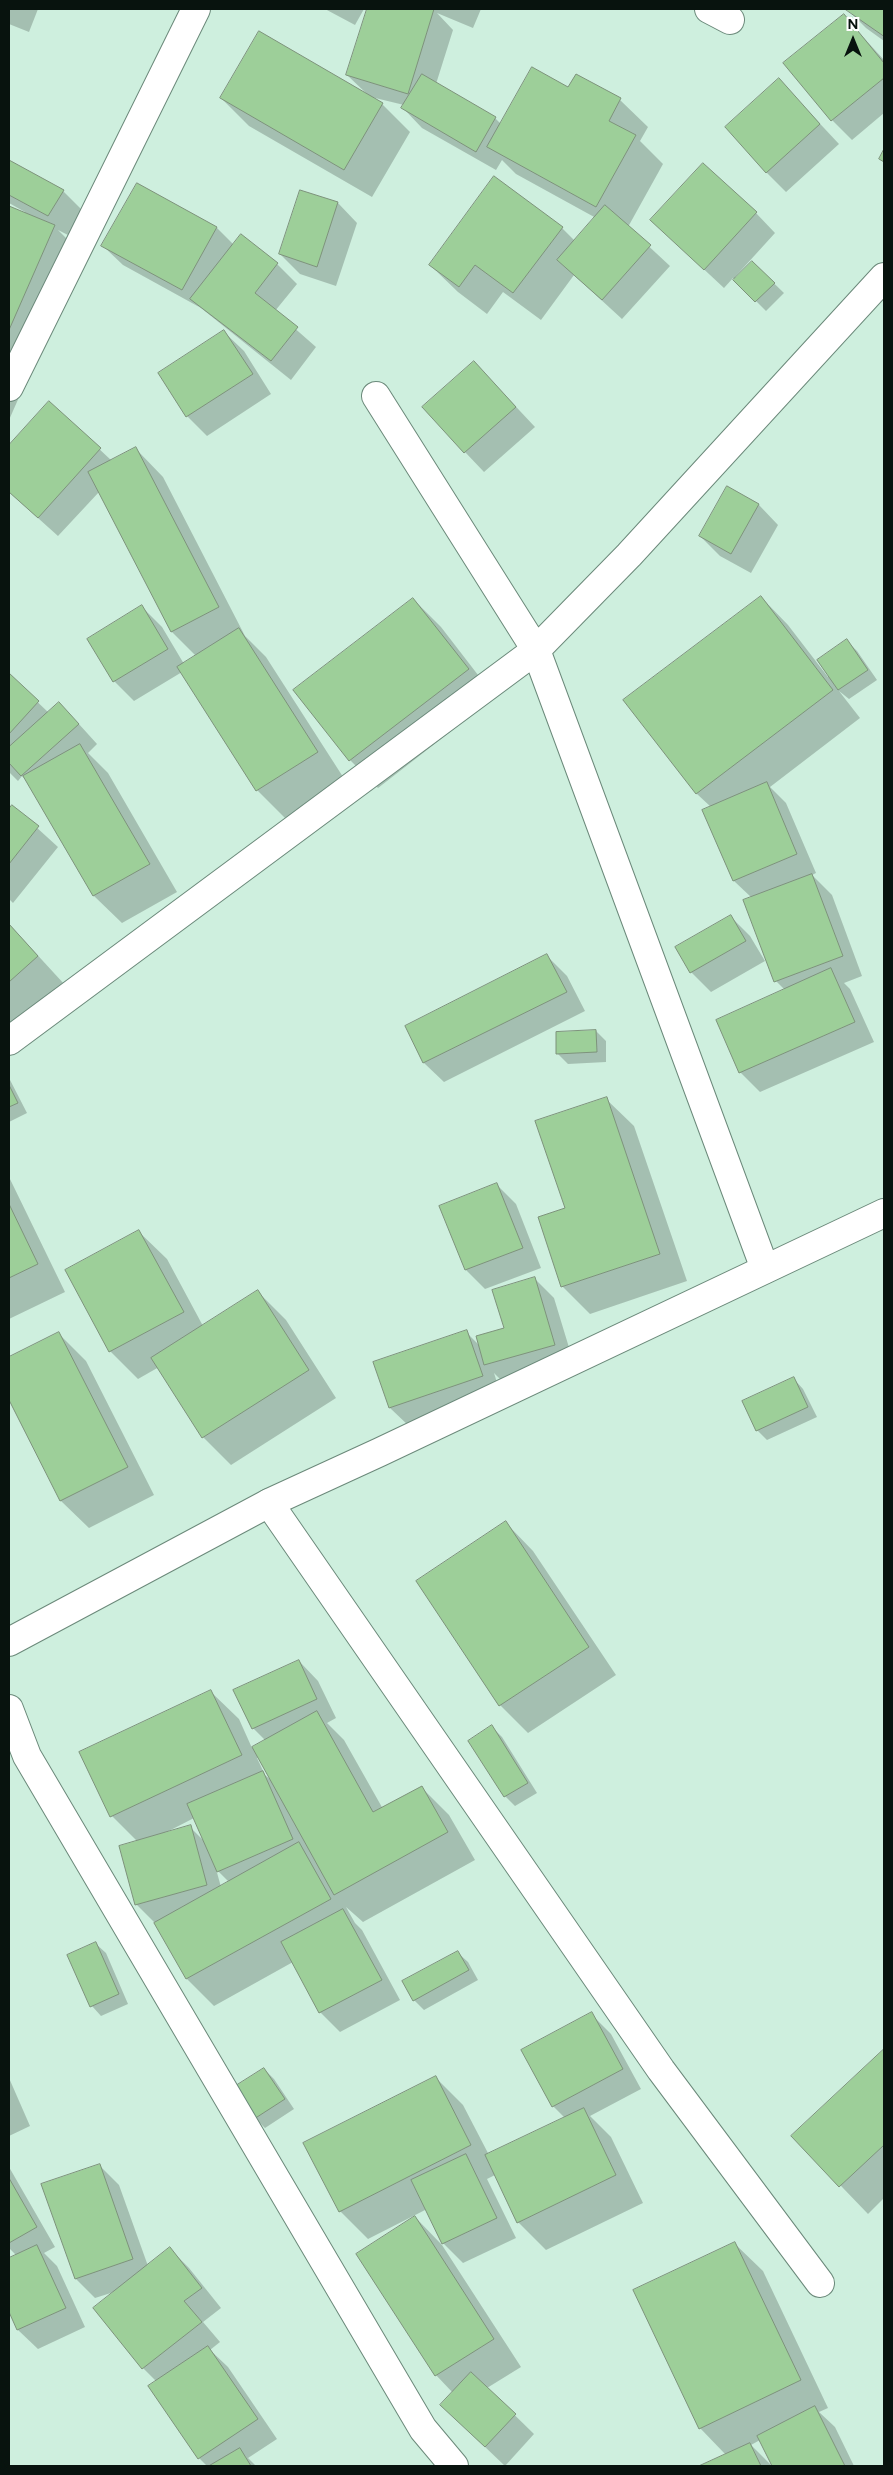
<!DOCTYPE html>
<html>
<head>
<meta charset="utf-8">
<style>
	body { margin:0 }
	#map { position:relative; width:893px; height:2475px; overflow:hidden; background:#ceefde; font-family:Figtree,sans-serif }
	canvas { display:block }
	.frame { position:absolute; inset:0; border:10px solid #08130e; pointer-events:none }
	.north { position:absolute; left:828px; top:15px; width:50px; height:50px; -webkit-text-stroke:4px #fff; paint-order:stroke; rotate:0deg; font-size:14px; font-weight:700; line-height:20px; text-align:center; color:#08130e }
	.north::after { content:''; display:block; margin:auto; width:18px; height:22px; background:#08130e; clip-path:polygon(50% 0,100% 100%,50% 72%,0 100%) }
</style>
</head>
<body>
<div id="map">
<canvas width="893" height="2475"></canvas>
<div class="frame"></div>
<div class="north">N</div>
</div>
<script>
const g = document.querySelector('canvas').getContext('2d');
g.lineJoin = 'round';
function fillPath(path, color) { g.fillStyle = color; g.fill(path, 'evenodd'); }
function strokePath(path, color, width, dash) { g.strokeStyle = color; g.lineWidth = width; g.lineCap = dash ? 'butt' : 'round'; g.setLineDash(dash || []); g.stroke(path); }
fillPath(new Path2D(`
	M9 9H38L29 32 9 24Z
	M325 9H364L355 25Z
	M368 9H481L473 28 437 13 453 30 436 84 495 118 501 124 569 89 576 75 620 100 648 127 640 141 663 164 628 227 670 266 622 319 574 275 541 320 503 292 487 314 458 292 430 265 562 228 575 241 596 218 516 174 502 160 496 170 422 128 403 108 404 105 367 96 382 104 410 132 372 197 249 126 221 98 367 94 347 75Z
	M847 9H884V41L866 28Z
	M843 15 884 60V113L852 140 832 120 785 64Z
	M779 80 839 144 786 192 766 172Z
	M9 161 63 191 82 210 68 235 58 230 82 254 9 420V207L24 214 25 212 9 203Z
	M138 184 217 228 234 245 241 236 277 264 297 284 275 311 316 347 291 380 201 308 123 265 103 246Z
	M338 203 357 223 336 286 300 274 280 254Z
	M756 213 775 233 735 277 737 278 752 262 784 293 766 311 733 278 724 288 651 220Z
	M224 332 244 351 271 394 207 436 187 416 160 373Z
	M474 362 535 427 484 472 465 452Z
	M49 402 112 461 136 449 163 477 245 636 266 657 345 780 285 818 257 790 182 672 134 701 114 681 142 607 162 627 184 664 196 656 172 632 99 492 58 536 9 492V447Z
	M727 488 759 505 778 525 751 573 720 556 700 536Z
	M761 597 788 625 828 677 847 641 857 651 877 680 849 699 839 691 860 718 770 787 786 803 816 873 812 875 832 895 862 976 844 983 850 989 874 1042 760 1092 740 1072 785 990 776 981 752 898 734 881 704 810 711 807 697 794 625 700Z
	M413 599 441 627 495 697 378 788 350 760 295 690Z
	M9 675 49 713 78 723 97 744 88 753 108 773 177 892 122 923 94 896 28 782 22 776 18 781 9 772Z
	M13 806 58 847 13 903 9 899V811Z
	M731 917 750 936 765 961 711 992 691 972Z
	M9 924 65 985 9 1034Z
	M547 956 567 976 585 1011 444 1082 424 1063 406 1027Z
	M596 1031 606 1041V1062L568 1064 558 1054Z
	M9 1078 27 1113 9 1122Z
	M606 1099 634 1126 687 1281 590 1314 562 1286 566 1209Z
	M9 1177 65 1292 9 1319Z
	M497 1185 516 1204 541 1268 485 1289 466 1270Z
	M139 1232 167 1259 203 1326 258 1292 286 1320 336 1398 231 1465 203 1437 159 1367 138 1379 110 1351Z
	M535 1279 554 1298 574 1364 505 1384 494 1373 501 1395 410 1427 390 1408 375 1363 466 1332 479 1345 505 1328Z
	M58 1333 86 1361 154 1495 89 1528 61 1501 9 1398V1358Z
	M794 1379 803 1389 817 1417 767 1440 757 1430Z
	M506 1523 533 1551 616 1675 528 1733 500 1705 417 1581Z
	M299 1661 318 1681 336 1718 327 1723 344 1740 383 1809 422 1788 449 1815 475 1860 363 1922 346 1907 355 1923 362 1930 400 2000 340 2032 320 2012 293 1962 214 2006 187 1979 156 1924 136 1904 138 1842 112 1816 211 1692 239 1719 252 1748 266 1741 253 1728ZM259 1757 272 1781 265 1775 257 1758ZM194 1818 205 1842 190 1827 159 1836ZM216 1869 229 1882 221 1887Z
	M492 1727 502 1737 537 1793 515 1806 505 1796Z
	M96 1944 106 1953 128 2004 101 2016 92 2006Z
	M458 1953 468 1962 478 1980 424 2010 414 2000Z
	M591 2014 611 2034 641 2089 590 2116 611 2137 643 2203 546 2250 518 2222 495 2175 487 2179 516 2238 463 2263 443 2243 427 2209 368 2239 340 2211 435 2077 463 2105 489 2155 565 2118 553 2106Z
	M884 2051V2198L868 2214 793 2136Z
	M264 2069 274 2079 294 2109 265 2128 255 2118Z
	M9 2078 30 2126 9 2136Z
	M100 2166 119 2185 148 2266 170 2249 189 2268 221 2308 203 2322 220 2342 210 2350 228 2367 277 2439 248 2458 256 2466H207L199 2458 150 2387 157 2382 143 2368 114 2292 95 2298 76 2279Z
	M9 2167 55 2247 44 2253 57 2266 85 2327 38 2349 18 2330 9 2310V2260L17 2256 9 2248Z
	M415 2217 442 2245 521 2367 487 2388 534 2434 505 2466 441 2405 453 2393 436 2375Z
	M735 2244 763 2271 828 2408 819 2412 835 2427 854 2466H773L760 2440 751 2445 772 2466H702L726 2455 700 2428Z`), '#0003');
const building = new Path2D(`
	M367 9H434L408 94 346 75Z
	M845 9H884V36Z
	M844 14 884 63V78L831 121 783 63Z
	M259 31 383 103 344 170 220 98Z
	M532 67 568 87 576 74 621 98 609 121 636 135 596 207 487 147Z
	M422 74 496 117 476 152 401 108Z
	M779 78 820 124 766 173 725 127Z
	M884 149V162L879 159Z
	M9 160 64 190 48 216 9 195Z
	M703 163 757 212 704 270 650 220Z
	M494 176 563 227 513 293 475 265 459 287 429 265Z
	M137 183 217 227 182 290 101 246Z
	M300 190 338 202 317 267 279 254Z
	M605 205 651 245 602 300 557 260Z
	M9 206 55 225 9 330Z
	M241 234 278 263 255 293 298 327 271 361 190 299Z
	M752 261 775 283 755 302 733 280Z
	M224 330 253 374 186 417 158 373Z
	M474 361 516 407 464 453 422 407Z
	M49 401 101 448 38 518 9 492V445Z
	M136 447 219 607 171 632 88 472Z
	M727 486 759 504 731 554 699 536Z
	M761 596 833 690 696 794 623 700Z
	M413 598 469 669 349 761 293 690Z
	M142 605 168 649 113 682 87 639Z
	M239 628 318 752 256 791 177 667Z
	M847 639 868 670 838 690 817 660Z
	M9 673 39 701 9 734Z
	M59 702 79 724 21 776 9 763V747Z
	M80 744 150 864 93 896 23 776Z
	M767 782 797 854 733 881 702 810Z
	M12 805 39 826 9 864V809Z
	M812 874 843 956 774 982 743 900Z
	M731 915 746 941 690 973 675 947Z
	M9 924 38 956 9 982Z
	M547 954 567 992 423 1063 405 1026Z
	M831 968 855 1022 739 1073 716 1020Z
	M596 1030 597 1052 556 1054V1032Z
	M9 1085 18 1103 9 1107Z
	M607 1097 660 1254 561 1287 538 1217 565 1208 535 1121Z
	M497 1183 523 1248 465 1270 439 1206Z
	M9 1204 38 1264 9 1278Z
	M139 1230 184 1312 109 1352 65 1270Z
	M535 1277 555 1345 484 1365 476 1336 504 1328 492 1290Z
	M258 1290 309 1370 202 1438 151 1358Z
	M467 1330 483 1376 389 1408 373 1362Z
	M59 1332 128 1467 60 1501 9 1400V1357Z
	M794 1377 808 1407 756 1431 742 1401Z
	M506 1521 589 1647 499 1706 416 1581Z
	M299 1660 317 1699 252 1729 233 1690Z
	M211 1690 242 1755 110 1817 79 1752Z
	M317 1711 373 1812 422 1786 448 1832 334 1895 252 1747Z
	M492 1725 528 1783 504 1797 468 1741Z
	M263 1771 293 1839 217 1872 187 1804Z
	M191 1825 207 1885 135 1905 119 1846Z
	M299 1842 331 1899 186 1979 154 1923Z
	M343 1909 382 1980 319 2013 281 1942Z
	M96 1942 119 1994 90 2007 67 1955Z
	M458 1951 469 1970 413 2001 402 1981Z
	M592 2012 623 2069 552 2107 521 2050Z
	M884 2049V2145L839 2187 791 2136Z
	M264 2068 285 2099 254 2119 234 2087Z
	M436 2076 471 2145 339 2212 303 2143Z
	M584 2108 616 2175 517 2223 485 2155Z
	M466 2154 497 2218 442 2244 411 2180Z
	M100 2164 133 2259 75 2279 41 2184Z
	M9 2178 37 2227 9 2243Z
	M415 2216 494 2339 435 2376 356 2254Z
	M735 2242 801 2380 699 2429 633 2290Z
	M37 2245 66 2308 17 2330 9 2312V2258Z
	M170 2247 202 2288 184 2301 202 2322 142 2369 93 2308Z
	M208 2346 258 2419 198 2459 148 2386Z
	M471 2372 516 2414 485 2447 440 2405Z
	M815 2406 845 2466H772L757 2436Z
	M750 2443 761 2466H699Z
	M240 2448 251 2466H209Z`);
fillPath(building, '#9dcf99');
strokePath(building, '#7d927b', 1);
const street = new Path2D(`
	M709 9 730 20
	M9 387 196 9
	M376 396 536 650 765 1269
	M9 1041 536 650 629 555 884 277
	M269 1503 661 2070 820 2283
	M9 1709 27 1756 423 2429 454 2466`);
const secondary = new Path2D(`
	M9 1642 269 1503 380 1452 884 1213`);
strokePath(street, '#6b897a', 30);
strokePath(secondary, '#6b897a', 30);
strokePath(street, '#fff', 28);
strokePath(secondary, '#fff', 28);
</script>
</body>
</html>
